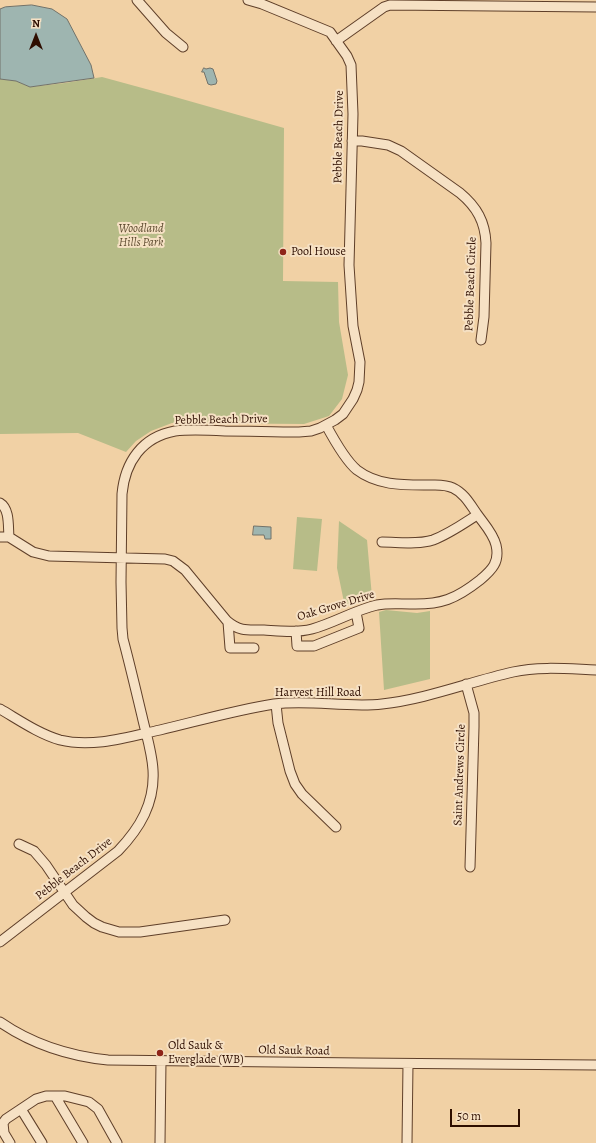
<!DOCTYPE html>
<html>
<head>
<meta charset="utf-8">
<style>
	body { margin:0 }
	#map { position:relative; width:596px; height:1143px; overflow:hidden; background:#f1d1a5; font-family:Alegreya,serif }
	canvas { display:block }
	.north { position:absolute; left:16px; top:16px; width:40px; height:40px; -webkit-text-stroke:3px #f6e1c4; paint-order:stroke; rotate:0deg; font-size:11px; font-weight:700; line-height:16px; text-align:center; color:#2e0e00 }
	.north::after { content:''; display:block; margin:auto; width:14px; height:18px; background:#2e0e00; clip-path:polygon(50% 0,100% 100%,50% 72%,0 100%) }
	.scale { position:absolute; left:450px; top:1109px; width:70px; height:18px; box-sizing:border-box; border:2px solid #2e0e00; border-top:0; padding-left:5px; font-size:12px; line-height:14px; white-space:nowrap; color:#2e0e00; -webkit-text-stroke:3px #f6e1c4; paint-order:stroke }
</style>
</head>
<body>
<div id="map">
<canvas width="596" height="1143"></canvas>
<div class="north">N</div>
<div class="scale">50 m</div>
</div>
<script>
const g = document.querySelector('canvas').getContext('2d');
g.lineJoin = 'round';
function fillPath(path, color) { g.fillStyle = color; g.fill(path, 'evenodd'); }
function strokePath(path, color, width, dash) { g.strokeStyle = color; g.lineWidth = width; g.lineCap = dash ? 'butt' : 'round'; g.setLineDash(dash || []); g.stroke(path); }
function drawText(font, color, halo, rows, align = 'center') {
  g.font = font + ' Alegreya,serif'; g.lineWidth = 4; g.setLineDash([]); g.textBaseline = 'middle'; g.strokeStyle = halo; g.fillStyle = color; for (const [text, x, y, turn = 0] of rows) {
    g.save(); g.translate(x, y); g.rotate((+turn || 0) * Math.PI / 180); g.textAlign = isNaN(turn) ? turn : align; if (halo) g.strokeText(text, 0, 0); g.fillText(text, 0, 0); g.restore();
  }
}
fillPath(new Path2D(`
	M102 77 168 95 284 128 283 281 338 282 339 322 348 375 342 399 329 416 304 424 172 423 151 431 136 441 126 452 78 433 0 434V79L16 81 30 87 65 83Z
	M297 517 322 519 317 571 293 569Z
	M339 521 367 540 372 597 345 607 337 568Z
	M386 610 417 613 430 611V679L384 690 379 612Z`), '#b7bc88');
const water = new Path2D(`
	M32 5 52 9 67 19 91 65 94 78 30 87 16 81 0 79V9L5 7Z
	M204 68 206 69 210 68 213 69 217 81 216 84 211 85 208 84 204 72H202Z
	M254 526 271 527V539H265L264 535H253Z`);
fillPath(water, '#9eb5b0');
strokePath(water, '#71726a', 1);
const minor = new Path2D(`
	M137 0 166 33 183 47
	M336 41 384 7 390 5 596 7
	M352 141H362L388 145 401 151 460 193C477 207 485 222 486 243L484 317 481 340
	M0 503C10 509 8 527 9 537
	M0 537H9L33 552 49 556 165 559 173 561 185 570 227 621C240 632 248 630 264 630 280 631 297 633 312 629 334 623 355 610 377 605 388 603 399 604 410 604 441 605 456 599 480 580 492 570 500 562 496 545 493 533 484 524 477 514 470 504 464 493 453 488 445 484 437 485 429 485 404 485 378 486 357 470 346 461 333 438 326 425
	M382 542C398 542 418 545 433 540 449 534 463 524 477 515
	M228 622 230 648H254
	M296 631 297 646H314L359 628 356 612
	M466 684 474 713V727L470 867
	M276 704 278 723 290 771 295 784 302 794 336 827
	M0 709C19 720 39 734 60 740 93 748 128 737 160 730 198 721 236 710 274 704 310 699 346 708 382 704 427 699 469 682 513 672 540 666 569 669 596 670
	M19 844 34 851 46 865 73 905 86 917 94 923 102 927 119 932H140L225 920
	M0 942 118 851C140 828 155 803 153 770 152 752 146 734 142 716 136 691 130 665 123 639L122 628 121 582 122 494C125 462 142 437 175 431 191 429 208 430 225 431 249 431 274 432 299 432L311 431 320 428 335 420 343 414 353 399 357 390 359 382 360 362 353 326 349 265 353 114 351 65 347 56 330 32 262 4 248 0
	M0 1022C32 1044 69 1056 108 1060L360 1063 596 1065
	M55 1096 83 1143
	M21 1109 42 1143
	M10 1143 4 1133 3 1123 6 1119 36 1099 46 1096H65L89 1102 98 1109 117 1143
	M160 1143 161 1061
	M407 1143 408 1064`);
strokePath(minor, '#5f3f29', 11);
strokePath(minor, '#f6e1c4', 9);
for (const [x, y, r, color] of [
	[283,252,4,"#8f2418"],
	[160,1053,4,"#8f2418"]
]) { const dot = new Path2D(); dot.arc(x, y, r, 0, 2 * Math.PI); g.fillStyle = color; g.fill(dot); strokePath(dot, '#f6e1c4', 1.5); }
drawText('12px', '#2e0e00', '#f6e1c4', [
	["Pebble Beach Drive",339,137,-89],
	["Pebble Beach Circle",471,284,-88],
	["Pebble Beach Drive",221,420,-1],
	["Oak Grove Drive",336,606,-17],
	["Harvest Hill Road",318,693],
	["Saint Andrews Circle",460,775,-88],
	["Pebble Beach Drive",74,869,-38],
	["Old Sauk Road",294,1051,1]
]);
drawText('italic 12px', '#5e4b30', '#f6e1c4', [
	["Woodland",141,229],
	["Hills Park",141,243]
]);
drawText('12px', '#2e0e00', '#f6e1c4', [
	["Pool House",291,252],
	["Old Sauk &",168,1046],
	["Everglade (WB)",168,1060]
], 'left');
</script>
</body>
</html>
